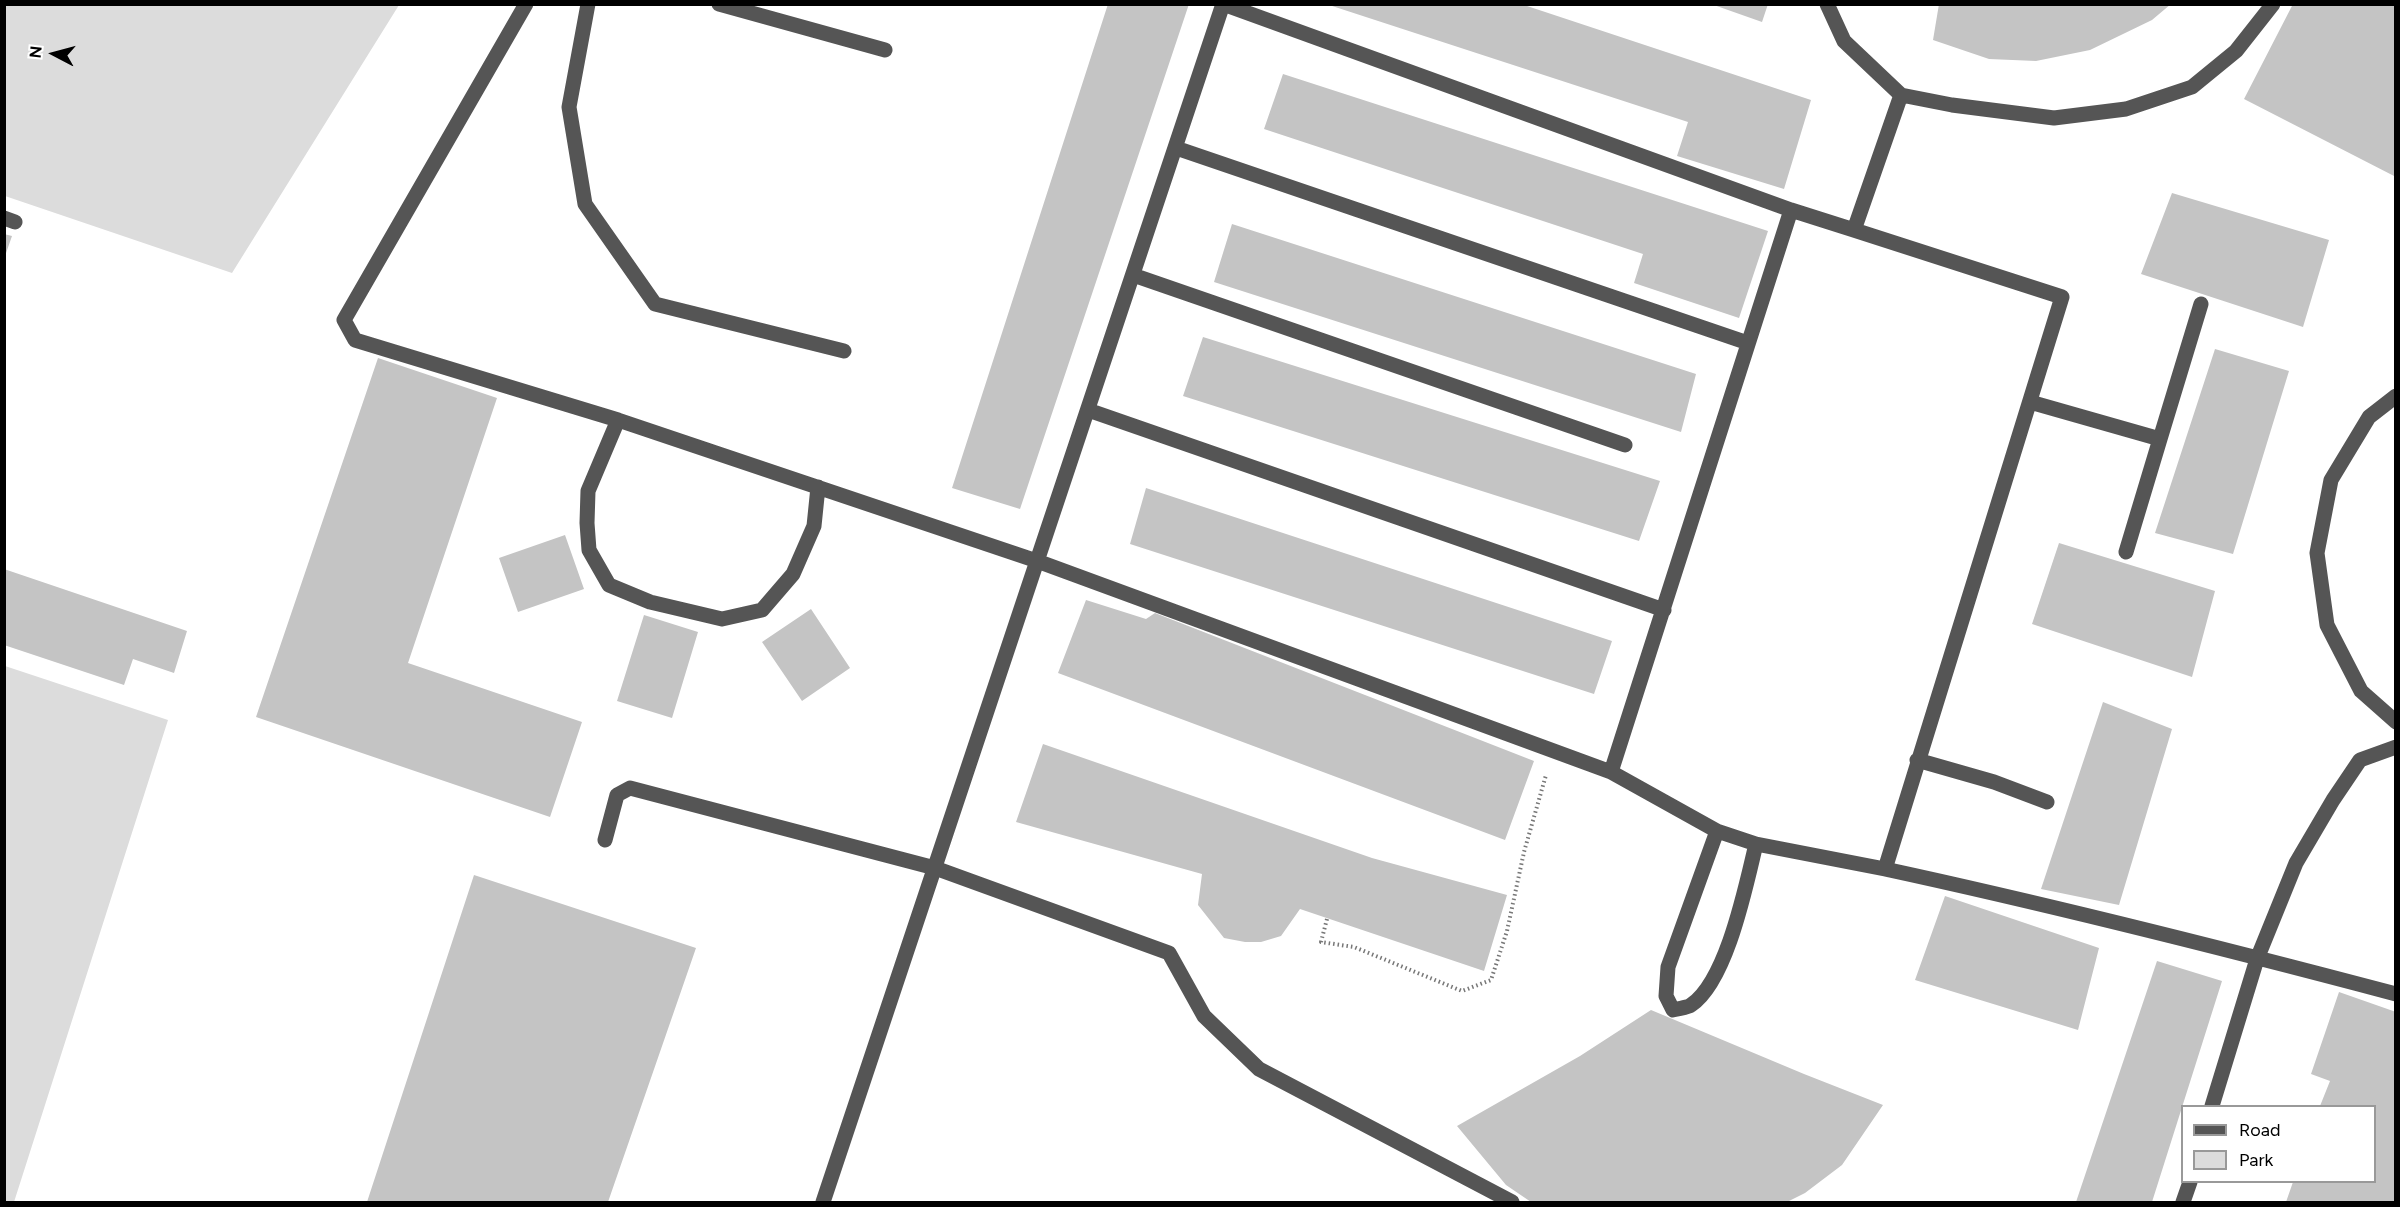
<!DOCTYPE html>
<html>
<head>
<meta charset="utf-8">
<style>
	body { margin:0 }
	#map { position:relative; width:2400px; height:1207px; overflow:hidden; background:#fff; font-family:Figtree,sans-serif }
	canvas { display:block }
	.frame { position:absolute; inset:0; border:6px solid #000; pointer-events:none }
	.legend { position:absolute; left:2181px; top:1105px; width:195px; height:78px; box-sizing:border-box; background:#fff; border:2px solid #999; margin:0; padding:8px 10px; list-style:none; font-size:18px; color:#000 }
	.legend li { display:flex; align-items:center; gap:12px; height:30px }
	.legend b { width:30px; border:2px solid #999 }
	.north { position:absolute; left:24px; top:24px; width:60px; height:60px; -webkit-text-stroke:4px #fff; paint-order:stroke; rotate:276deg; font-size:16px; font-weight:700; line-height:24px; text-align:center; color:#000 }
	.north::after { content:''; display:block; margin:auto; width:21px; height:27px; background:#000; clip-path:polygon(50% 0,100% 100%,50% 72%,0 100%) }
</style>
</head>
<body>
<div id="map">
<canvas width="2400" height="1207"></canvas>
<div class="frame"></div>
<ul class="legend">
<li><b style="height:8px;background:#555"></b>Road</li>
<li><b style="height:16px;background:#dcdcdc"></b>Park</li>
</ul>
<div class="north">N</div>
</div>
<script>
const g = document.querySelector('canvas').getContext('2d');
g.lineJoin = 'round';
function fillPath(path, color) { g.fillStyle = color; g.fill(path, 'evenodd'); }
function strokePath(path, color, width, dash) { g.strokeStyle = color; g.lineWidth = width; g.lineCap = dash ? 'butt' : 'round'; g.setLineDash(dash || []); g.stroke(path); }
fillPath(new Path2D(`
	M5 4H399V5L232 273 5 196Z
	M5 666 168 720 14 1202H4Z`), '#dcdcdc');
fillPath(new Path2D(`
	M1108 4H1189L1020 509 952 488Z
	M1326 4H1521L1811 100 1784 189 1677 156 1688 122Z
	M1711 4H1768L1762 22Z
	M1939 4H2171L2152 20 2090 50 2036 61 1989 59 1933 40Z
	M2293 4H2396V177L2244 99Z
	M1283 74 1768 231 1739 318 1634 283 1643 254 1264 129Z
	M2172 193 2329 240 2303 327 2141 274Z
	M1232 224 1696 374 1681 432 1214 282Z
	M4 234 12 236 5 256H4Z
	M1203 337 1660 481 1639 541 1183 396Z
	M2215 349 2289 371 2233 554 2155 533Z
	M378 358 497 398 408 663 582 722 550 817 256 717Z
	M1146 488 1612 641 1594 694 1130 544Z
	M565 535 584 589 518 612 499 558Z
	M2059 543 2215 591 2192 677 2032 624Z
	M4 569 187 631 174 673 133 659 124 685 4 645Z
	M1086 600 1146 619 1155 613 1534 761 1505 840 1058 673Z
	M811 609 850 668 802 701 762 642Z
	M644 615 698 632 672 718 617 701Z
	M2103 702 2172 729 2119 905 2041 889Z
	M1043 744 1372 858 1507 895 1484 971 1300 909 1281 936 1261 942H1245L1224 938 1198 905 1202 874 1016 822Z
	M474 875 696 948 608 1202H367Z
	M1945 896 2099 948 2078 1030 1915 980Z
	M2157 961 2222 981 2152 1202H2076Z
	M2339 992 2396 1012V1202H2286L2293 1182H2374V1106H2320L2330 1081 2311 1074Z
	M1651 1010 1804 1074 1883 1105 1842 1165 1805 1193 1787 1202H1531L1506 1185 1457 1126 1580 1056Z`), '#c4c4c4');
strokePath(new Path2D(`
	M1327 919 1321 942 1354 947 1462 991 1491 980 1507 931 1524 852 1546 775`), '#777', 4, [1.5, 3]);
strokePath(new Path2D(`
	M526 4 344 320 355 340 618 420
	M588 4 569 107 585 204 655 304 844 351
	M719 4 885 50
	M1827 4 1844 41 1901 95 1952 105 2054 118 2126 109 2192 87 2236 51 2273 4
	M1176 148 1748 343
	M4 218 15 222
	M1854 230 1791 210 1611 772 1717 831 1756 844 1885 869 2062 297 1854 230 1901 95
	M1133 275 1625 445
	M2396 396 2369 417 2331 480 2317 553 2327 625 2361 691 2396 722
	M2030 402 2160 439 2126 552
	M1088 410 1664 610
	M2160 439 2201 304
	M818 487 814 526 793 574 762 610 722 619 650 602 609 585 589 550 587 523 588 491 618 420 1037 561 1611 772
	M1917 760 1994 782 2047 802
	M1717 831 1668 967 1666 996 1673 1010C1679 1008 1687 1008 1691 1005 1727 981 1746 885 1756 844
	M605 840 617 795 630 788 935 868 1169 953 1204 1016 1259 1069 1512 1202
	M1885 869C2056 906 2226 949 2396 994
	M2212 1106 2257 959 2296 863 2333 800 2360 760 2396 747
	M823 1202 1223 4 1791 210
	M2183 1202 2190 1182`), '#555', 15);
</script>
</body>
</html>
